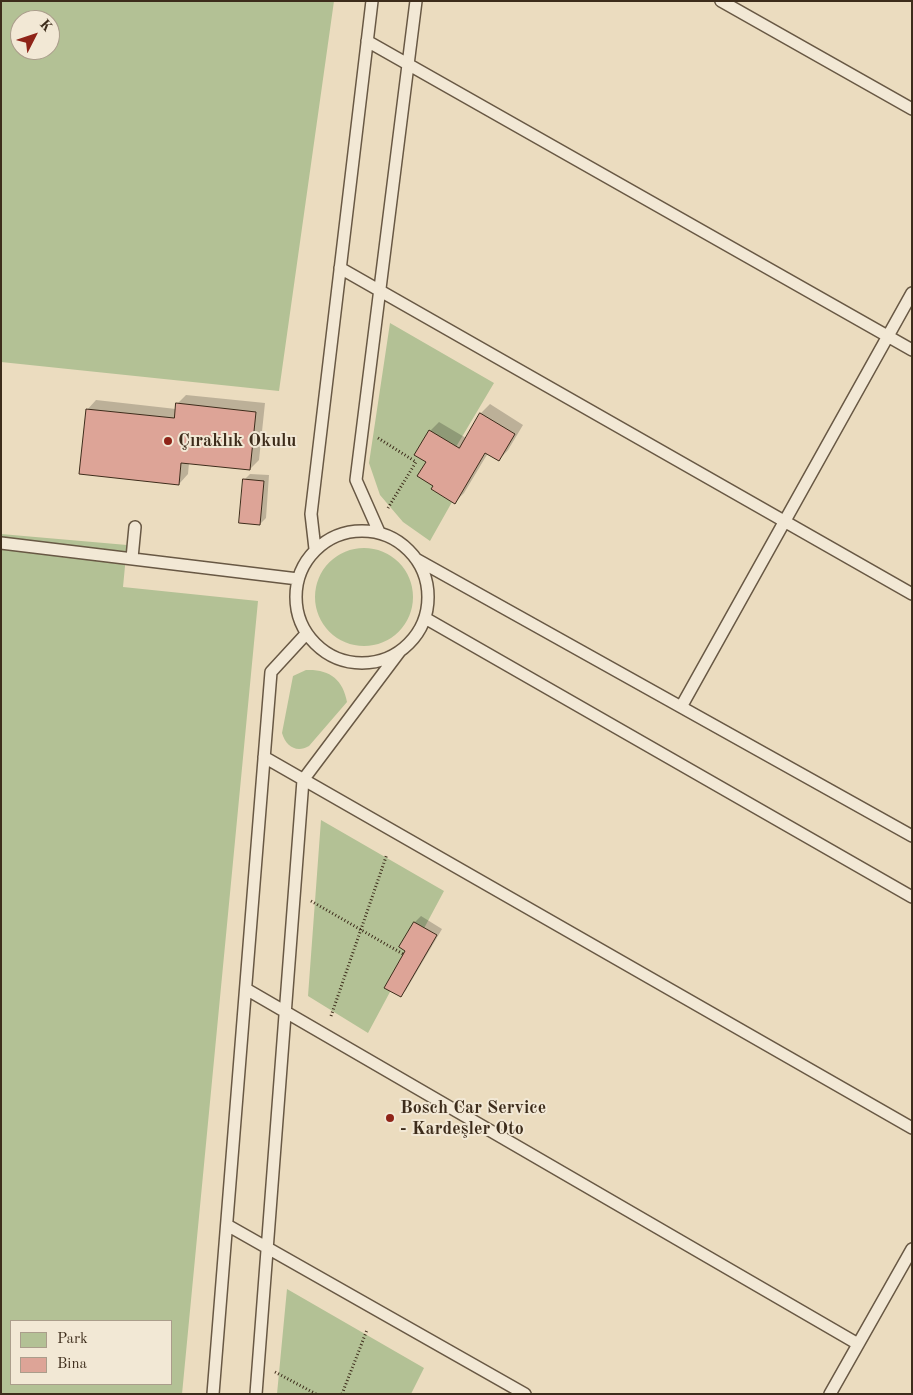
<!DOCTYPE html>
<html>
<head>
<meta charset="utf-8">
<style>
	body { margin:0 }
	#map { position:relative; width:913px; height:1395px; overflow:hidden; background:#ebdcbf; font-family:"Old Standard TT",serif }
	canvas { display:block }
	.frame { position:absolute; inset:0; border:2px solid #3d2c1b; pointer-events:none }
	.legend { position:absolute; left:10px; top:1320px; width:162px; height:65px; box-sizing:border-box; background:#f2e8d5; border:1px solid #aa9d8b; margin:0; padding:6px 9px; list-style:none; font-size:15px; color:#3d2c1b }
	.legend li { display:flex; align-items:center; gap:10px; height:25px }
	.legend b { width:25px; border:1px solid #aa9d8b }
	.north { position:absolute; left:10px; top:10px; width:50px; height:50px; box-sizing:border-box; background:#f2e8d5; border:1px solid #aa9d8b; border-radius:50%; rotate:49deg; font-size:14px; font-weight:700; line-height:20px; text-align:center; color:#3d2c1b }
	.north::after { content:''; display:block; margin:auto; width:18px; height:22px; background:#8f2418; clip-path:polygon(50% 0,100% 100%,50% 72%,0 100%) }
</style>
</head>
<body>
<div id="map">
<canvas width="913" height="1395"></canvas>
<div class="frame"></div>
<ul class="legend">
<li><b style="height:14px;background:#b3c195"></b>Park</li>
<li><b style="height:14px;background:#dda497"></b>Bina</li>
</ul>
<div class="north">K</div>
</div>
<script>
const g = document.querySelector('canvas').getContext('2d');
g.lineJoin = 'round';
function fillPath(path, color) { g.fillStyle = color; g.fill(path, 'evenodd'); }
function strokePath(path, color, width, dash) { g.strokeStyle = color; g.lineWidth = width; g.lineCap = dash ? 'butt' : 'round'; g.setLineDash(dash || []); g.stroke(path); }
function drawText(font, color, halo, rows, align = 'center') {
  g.font = font + ' "Old Standard TT",serif'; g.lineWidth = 4; g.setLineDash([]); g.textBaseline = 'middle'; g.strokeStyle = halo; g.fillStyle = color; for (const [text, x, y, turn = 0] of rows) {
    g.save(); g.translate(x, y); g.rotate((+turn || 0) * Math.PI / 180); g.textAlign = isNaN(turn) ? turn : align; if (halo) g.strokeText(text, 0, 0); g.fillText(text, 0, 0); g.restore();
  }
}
fillPath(new Path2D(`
	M1 1H334L279 391 1 362ZM20 20H50V50H20Z
	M390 323 494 383 431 489 452 502 430 541 403 522 380 495 369 463Z
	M1 534 127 545 123 587 258 601 182 1394H1ZM11 1321H171V1384H11Z
	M315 597a49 49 0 1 1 98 0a49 49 0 1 1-98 0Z
	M306 670C329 669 343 679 347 702L309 746C297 753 286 747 282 733L293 676Z
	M321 820 444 891 368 1033 308 996Z
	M287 1289 424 1368 411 1394H277Z`), '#b3c195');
fillPath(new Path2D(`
	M186 395 265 403 259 460 250 469 189 463 188 474 179 484 87 410 96 400 176 409 177 404Z
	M490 404 523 425 508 450 499 460 488 453 464 493 455 502 435 486 427 462 430 431 439 422 466 438 480 414Z
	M250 474 269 475 266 518 260 524 244 480Z
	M421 916 442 929 406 990 400 996 407 950 415 922Z`), '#0003');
const building = new Path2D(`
	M176 403 256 412 250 470 181 463 179 485 79 474 86 409 174 418Z
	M480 413 515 434 499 461 485 453 455 504 431 489 433 486 417 476 426 462 414 455 429 430 459 448Z
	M243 479 264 481 260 525 239 523Z
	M414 922 437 935 401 997 384 988 405 951 399 947Z`);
fillPath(building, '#dda497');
strokePath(building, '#3d2c1b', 1);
const lane = new Path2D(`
	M721 1 912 109
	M367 41 912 350
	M340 268 912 594
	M296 597a66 66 0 1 1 132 0a66 66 0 1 1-132 0Z
	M379 532 356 480 416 1
	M1 543 298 579
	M315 549 311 514 372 1
	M132 558 135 527
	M416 559 912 836
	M425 618 912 897
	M681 707 912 293
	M264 757 912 1128
	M246 989 858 1344
	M227 1225 525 1394
	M213 1394 271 672 306 634
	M256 1394 303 780 400 651
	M830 1394 912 1249`);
strokePath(lane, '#685844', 14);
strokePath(new Path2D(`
	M378 438 416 462 388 508
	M311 901 403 954
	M331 1016 387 854
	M275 1372 316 1394
	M342 1394 367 1330`), '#3d2c1b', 3, [1, 2.5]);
strokePath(lane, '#f2e8d5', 11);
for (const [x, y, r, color] of [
	[168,441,5,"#8f2418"],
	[390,1118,5,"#8f2418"]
]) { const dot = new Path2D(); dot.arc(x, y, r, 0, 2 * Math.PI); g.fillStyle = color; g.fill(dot); strokePath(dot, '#f2e8d5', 2); }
drawText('bold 18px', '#3d2c1b', '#f2e8d5', [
	["Çıraklık Okulu",178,441],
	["Bosch Car Service",400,1108],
	["- Kardeşler Oto",400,1129]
], 'left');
</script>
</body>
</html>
